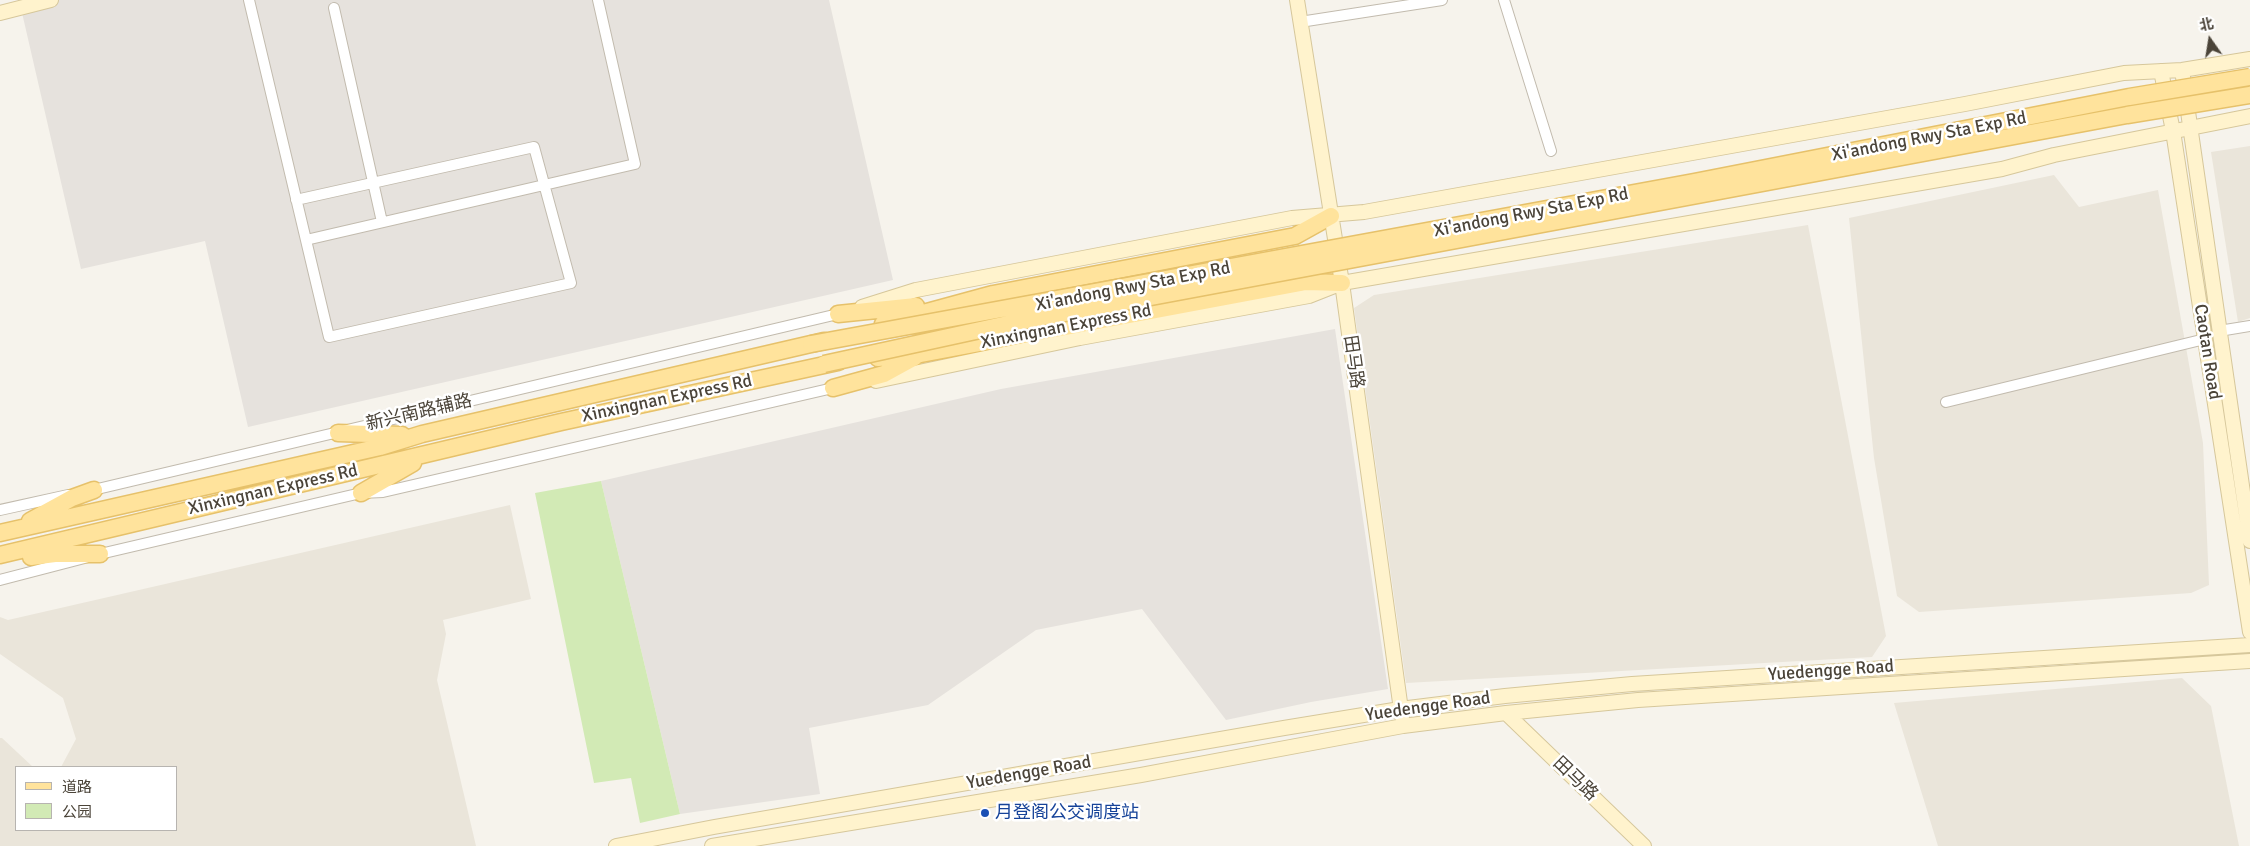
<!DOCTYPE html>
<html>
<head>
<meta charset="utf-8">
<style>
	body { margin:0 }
	#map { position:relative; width:2250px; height:846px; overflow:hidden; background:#f6f3ec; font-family:Signika,"Noto Sans SC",sans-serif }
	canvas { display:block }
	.legend { position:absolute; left:15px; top:766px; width:162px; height:65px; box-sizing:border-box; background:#fff; border:1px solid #b7b4b0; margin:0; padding:6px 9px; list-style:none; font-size:15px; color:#4b4439 }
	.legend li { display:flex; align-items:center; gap:10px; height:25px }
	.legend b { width:25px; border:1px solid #b7b4b0 }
	.north { position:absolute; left:2185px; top:15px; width:50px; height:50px; -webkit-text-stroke:4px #fff; paint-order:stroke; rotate:347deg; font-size:14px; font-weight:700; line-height:20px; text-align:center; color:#4b4439 }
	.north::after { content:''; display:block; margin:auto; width:18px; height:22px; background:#4b4439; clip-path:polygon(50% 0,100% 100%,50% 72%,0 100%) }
</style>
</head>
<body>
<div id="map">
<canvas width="2250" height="846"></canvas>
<ul class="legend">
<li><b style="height:6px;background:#ffe39c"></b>道路</li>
<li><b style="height:14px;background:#d2eab5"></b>公园</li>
</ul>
<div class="north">北</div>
</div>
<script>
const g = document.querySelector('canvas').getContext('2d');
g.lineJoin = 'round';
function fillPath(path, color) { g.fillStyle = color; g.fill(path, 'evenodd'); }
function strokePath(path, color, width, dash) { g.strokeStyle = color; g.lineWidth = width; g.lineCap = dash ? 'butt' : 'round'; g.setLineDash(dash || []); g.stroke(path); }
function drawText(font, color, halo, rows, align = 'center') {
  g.font = font + ' Signika,"Noto Sans SC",sans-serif'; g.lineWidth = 5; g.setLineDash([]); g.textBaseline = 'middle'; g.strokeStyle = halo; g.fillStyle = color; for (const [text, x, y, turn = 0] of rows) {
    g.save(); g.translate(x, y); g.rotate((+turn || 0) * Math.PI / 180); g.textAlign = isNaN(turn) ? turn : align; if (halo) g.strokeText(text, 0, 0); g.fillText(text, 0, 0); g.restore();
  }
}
fillPath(new Path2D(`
	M2250 146V318L2238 322 2211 152Z
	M2054 175 2079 207 2158 190 2203 443 2209 585 2191 593 1919 612 1897 596 1874 458 1849 218Z
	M1808 225 1886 636 1872 657 1406 683 1354 308 1374 295Z
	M510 505 531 599 443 620 446 634 437 680 476 846H0V738H2L33 767H16V830H176V767H61L76 739 63 698 0 654V617L8 620Z
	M2182 678 2211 706 2239 846H1938L1894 703Z`), '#eae5da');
fillPath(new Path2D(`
	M37 0H829L893 280 248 427 205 241 81 269 20 4Z
	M1335 329 1388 689 1311 702 1226 720 1142 609 1036 630 928 705 809 728 820 794 680 814 601 481 1001 389Z`), '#e6e2dd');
fillPath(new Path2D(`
	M601 481 680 814 640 823 631 778 594 783 535 493Z`), '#d2eab5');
const street = new Path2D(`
	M249 0 329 337 571 283 534 147 296 200
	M1504 0 1551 151
	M334 8 382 222
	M1300 22 1442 0
	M306 240 635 164 598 0
	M2219 331 2250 326
	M1946 402 2205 339
	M89 491 838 314
	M0 510 68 495
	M0 580 100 554 361 493 383 492 833 388`);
const secondary = new Path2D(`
	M1297 0 1342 283 1402 717
	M0 13 51 0
	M2161 71 2173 131 2250 632
	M2183 77 2250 541
	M862 307 916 290 1292 218 1364 212 1965 104 2124 73 2182 70 2250 59
	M876 381 1080 338 1309 296 1342 283 2002 169 2054 155 2250 116
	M1506 713 1644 846
	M616 846 714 827 1284 728 1400 709 1505 696 1632 684 2250 645
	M712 846 1141 775 1403 726 1506 713 1638 700 2250 661`);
const primary = new Path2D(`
	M838 314 916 306
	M883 324 993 294 1295 236 1331 216
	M878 358 921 354 1306 282 1342 283
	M833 388 884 374 915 357
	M338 433 402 435
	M361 493 413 463
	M30 521 72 498 94 490
	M0 533 380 447 422 434 824 341
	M0 555 561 422 838 362
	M31 557 55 554H100`);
strokePath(street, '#c2bbae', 12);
strokePath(secondary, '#d6c79b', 16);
strokePath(primary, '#e6c16a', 19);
strokePath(street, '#fff', 10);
strokePath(secondary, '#fff3cd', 14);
strokePath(primary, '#ffe39c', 16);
const primaryBridge = new Path2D(`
	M811 344 1694 182 2129 97 2250 77
	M824 364 1017 322 2127 115 2250 95`);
strokePath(primaryBridge, '#e6c16a', 19, []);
strokePath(primaryBridge, '#ffe39c', 16);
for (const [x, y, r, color] of [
	[985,813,5,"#1a4fb4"]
]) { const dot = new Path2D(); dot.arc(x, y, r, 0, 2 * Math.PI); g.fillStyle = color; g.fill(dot); strokePath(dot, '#fff', 2); }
drawText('18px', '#4b4439', '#fff', [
	["Xi'andong Rwy Sta Exp Rd",1929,137,-11],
	["Xi'andong Rwy Sta Exp Rd",1531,213,-11],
	["Xi'andong Rwy Sta Exp Rd",1133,287,-11],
	["Xinxingnan Express Rd",1066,327,-11],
	["Caotan Road",2207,352,81],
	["田马路",1353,362,82],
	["Xinxingnan Express Rd",667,399,-12],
	["新兴南路辅路",419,413,-13],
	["Xinxingnan Express Rd",273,490,-13],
	["Yuedengge Road",1831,671,-4],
	["Yuedengge Road",1428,707,-8],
	["Yuedengge Road",1029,773,-10],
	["田马路",1575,779,44]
]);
drawText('18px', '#164399', '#fff', [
	["月登阁公交调度站",995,813]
], 'left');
</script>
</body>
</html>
